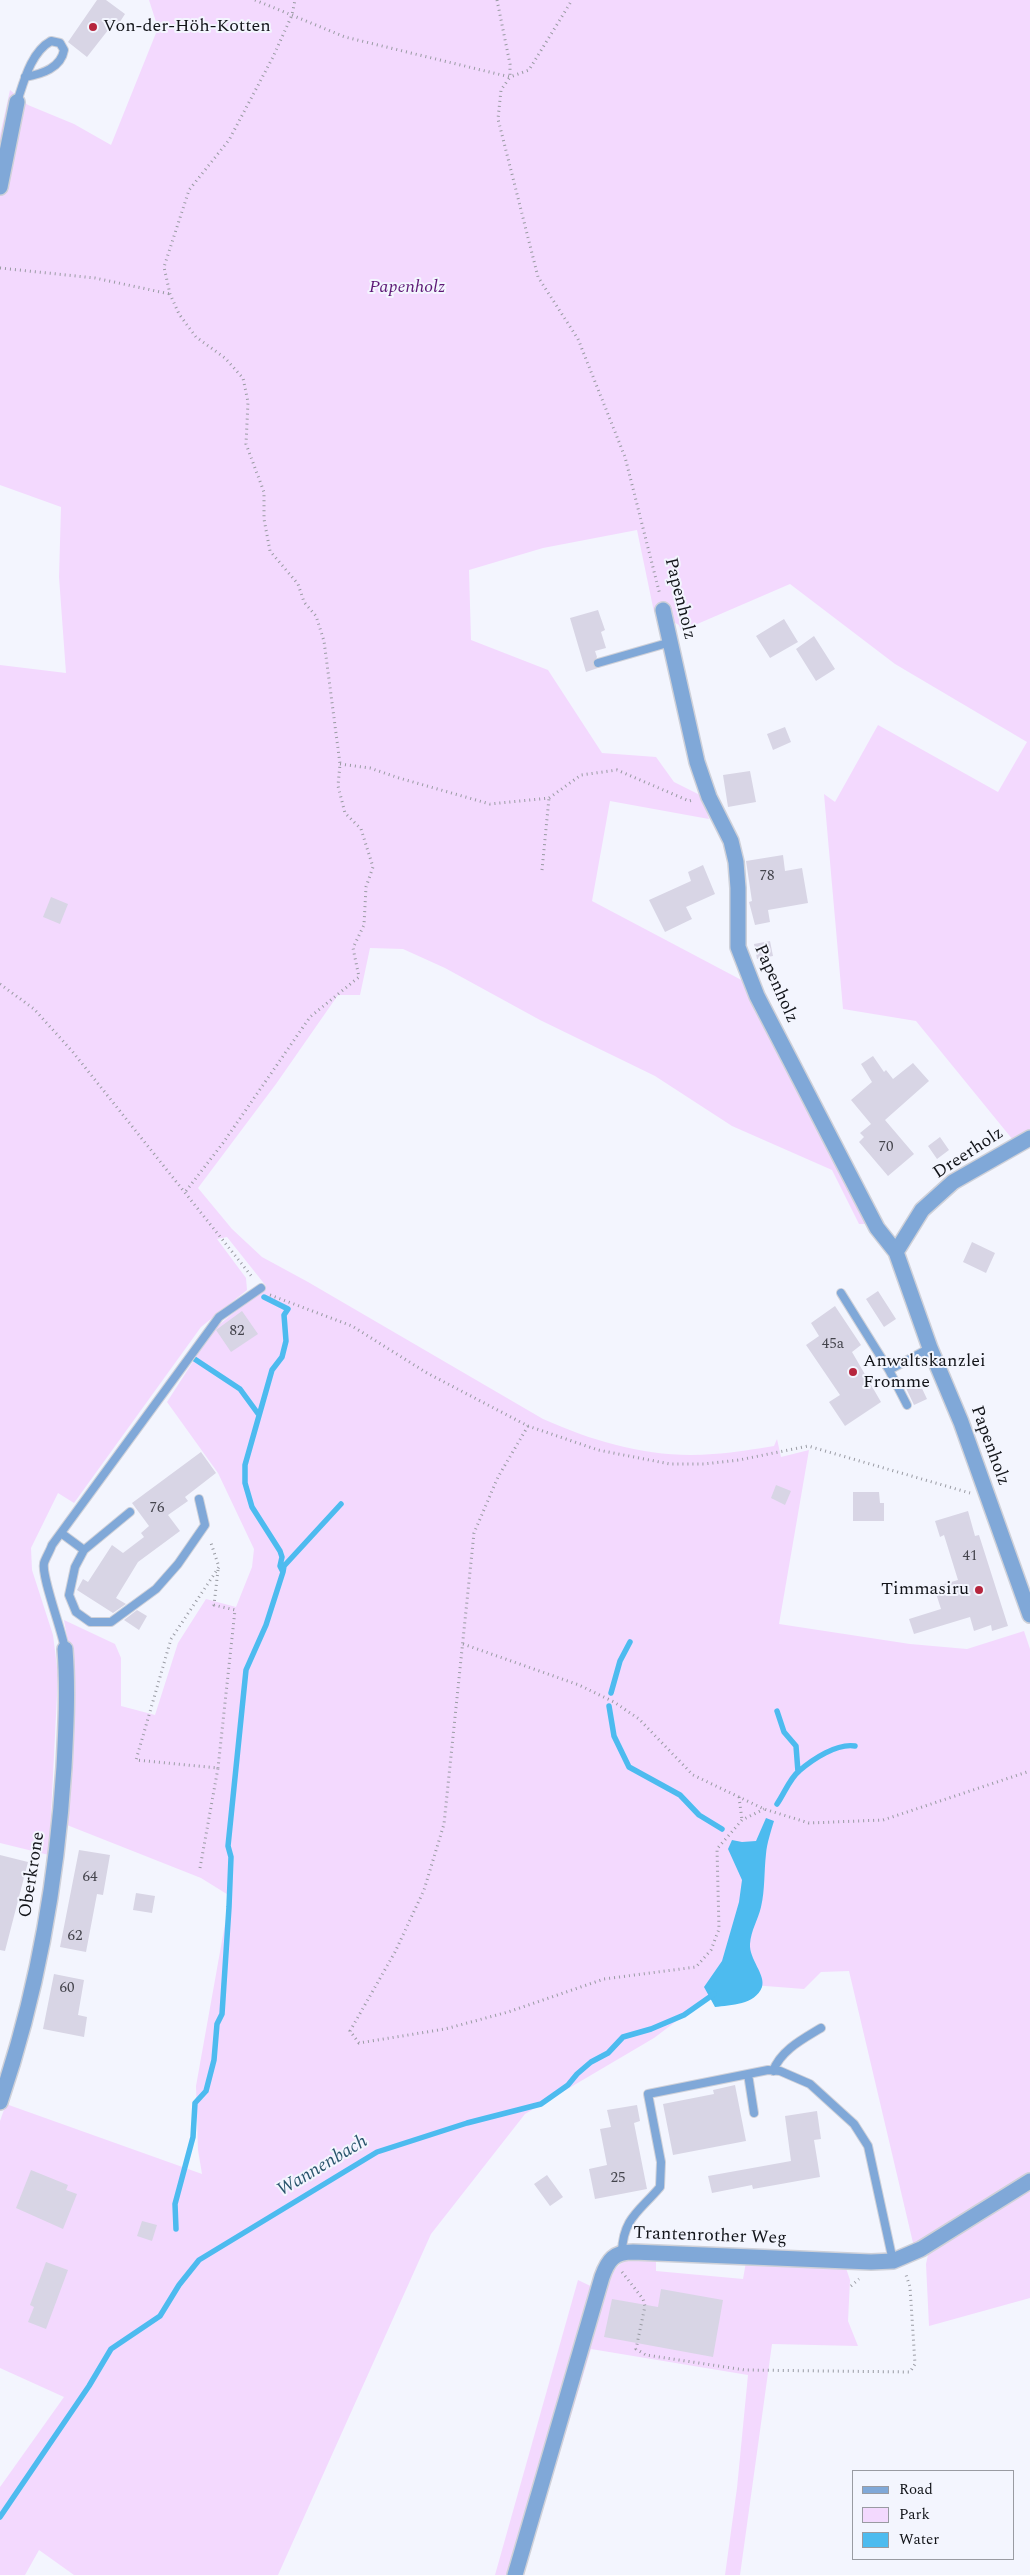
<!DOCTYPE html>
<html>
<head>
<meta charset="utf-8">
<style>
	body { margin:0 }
	#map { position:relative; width:1030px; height:2575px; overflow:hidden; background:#f3f5fe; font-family:Spectral,serif }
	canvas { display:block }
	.legend { position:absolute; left:852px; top:2470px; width:162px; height:90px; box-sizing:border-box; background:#f3f5fe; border:1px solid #999ba2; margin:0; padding:6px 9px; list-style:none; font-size:15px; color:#121419 }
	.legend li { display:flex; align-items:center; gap:10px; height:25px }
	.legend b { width:25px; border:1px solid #999ba2 }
</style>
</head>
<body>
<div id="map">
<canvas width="1030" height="2575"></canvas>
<ul class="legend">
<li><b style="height:6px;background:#80a8d8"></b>Road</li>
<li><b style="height:14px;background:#f3d9fe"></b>Park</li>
<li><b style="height:14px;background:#4dbbef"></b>Water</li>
</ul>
</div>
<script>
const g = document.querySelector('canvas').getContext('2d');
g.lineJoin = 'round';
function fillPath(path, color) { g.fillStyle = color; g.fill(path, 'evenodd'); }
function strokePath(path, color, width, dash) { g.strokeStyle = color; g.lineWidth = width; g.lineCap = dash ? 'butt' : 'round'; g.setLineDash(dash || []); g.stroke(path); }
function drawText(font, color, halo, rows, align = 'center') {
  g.font = font + ' Spectral,serif'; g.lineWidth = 4; g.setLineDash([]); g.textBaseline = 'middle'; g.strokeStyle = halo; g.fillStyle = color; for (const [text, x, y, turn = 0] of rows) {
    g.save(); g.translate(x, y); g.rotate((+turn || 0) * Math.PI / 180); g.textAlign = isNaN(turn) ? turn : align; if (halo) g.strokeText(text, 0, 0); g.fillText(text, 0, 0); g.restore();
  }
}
fillPath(new Path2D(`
	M149 0H1030V1131L1013 1140 916 1021 843 1009 824 794 835 802 878 725 998 792 1027 742 895 664 790 584 681 631 679 625 654 612 637 530 543 548 469 570 471 640 548 670 602 753 656 757 674 782 702 796 709 819 610 801 592 901 749 984 869 1224H859L832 1170 732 1126 655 1076 540 1020 445 968 403 949 370 948 360 995H338L276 1084 198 1188 232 1229 262 1257 308 1282 543 1419C597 1443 653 1459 713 1454 734 1453 754 1449 774 1446L777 1439 781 1457 809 1450 779 1624 910 1644 967 1649 1024 1631 1030 1649V2176L914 2247 849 1971 821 1972 804 1989 727 1983 654 2038 525 2114 431 2234 278 2575H74L39 2550 25 2575H0V2487L64 2397 0 2368V2121L6 2104 202 2174 198 2150 196 2086 230 1896 201 1878 67 1825C70 1757 77 1688 64 1620L115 1644 121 1658V1706L155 1715 178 1643 206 1599 236 1607 252 1567 254 1549 218 1473 167 1402 214 1329 266 1286 227 1237 217 1239 246 1278 247 1290 201 1327 74 1503 58 1493 31 1548 32 1570 53 1635 58 1675 49 1855 0 1843V665L66 673 59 577 61 507 0 485V135L10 90 28 105 74 124 111 145 158 28Z
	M1030 2186V2298L929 2326 926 2264 929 2250Z
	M656 2258V2271L743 2279 746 2262 845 2265 850 2280 848 2321 858 2346 772 2344 740 2575H725L737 2488 748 2375 591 2349 523 2575H495L578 2280 605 2293C617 2258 620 2260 656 2258Z`), '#f3d9fe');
fillPath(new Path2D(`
	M766 1818 774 1821C771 1831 767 1843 766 1854 764 1871 765 1890 761 1907 758 1920 751 1930 750 1944 749 1959 766 1975 762 1987 755 2005 731 2005 715 2007L704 1987 722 1961 739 1902 742 1880 728 1849 732 1840 742 1842 756 1841Z`), '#4dbbef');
strokePath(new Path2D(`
	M190 1356 240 1389 259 1415
	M283 1572 284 1566 341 1504
	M611 1693 620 1661 630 1642
	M609 1706 614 1736 629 1767 680 1795 699 1815 722 1829
	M777 1711 784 1732 796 1746 798 1772
	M777 1804C784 1794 790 1778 799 1771 813 1759 837 1743 855 1746
	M176 2229 175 2204 193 2137 195 2103 206 2091 214 2060 217 2024 222 2014 229 1907 231 1857 228 1846 246 1670 266 1625 283 1572 280 1566 282 1557 280 1551 252 1507 245 1483V1465L272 1370 282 1357 286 1341 284 1315 288 1309 264 1297
	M0 2517 89 2386 111 2349 160 2316 179 2285 199 2260 377 2152 467 2123 541 2104 568 2085 577 2074 591 2062 608 2053 623 2037 651 2029 684 2015 714 1994`), '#4dbbef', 5.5);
fillPath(new Path2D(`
	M97 0H106L125 14 116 28 112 25 87 57 68 42Z
	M598 610 605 630 601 632 606 648 595 651 597 657 593 664 598 668 586 672 570 618Z
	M784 619 798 642 770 658 756 636Z
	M814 636 835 669 816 681 796 649Z
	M785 727 791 742 773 750 767 734Z
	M750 771 756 802 728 807 723 775Z
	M783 855 785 871 802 868 808 903 768 910 770 922 755 925 749 902 752 901 746 861Z
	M703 865 715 894 686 907 692 919 665 932 649 900 691 881 688 872Z
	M51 897 68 904 60 924 43 917Z
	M770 941 773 956 757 959 754 944Z
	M873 1056 884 1072 886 1070 893 1079 913 1063 929 1081 885 1120 914 1154 888 1176 859 1142 864 1137 860 1133 871 1124 851 1100 872 1082 861 1064Z
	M940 1137 949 1150 937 1159 928 1146Z
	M972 1242 995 1253 986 1273 963 1262Z
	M878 1291 896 1319 884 1327 866 1299Z
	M835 1306 861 1345 852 1352 881 1402 845 1426 829 1402 840 1395 806 1345 819 1336 811 1323Z
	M242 1311 258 1334 231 1352 216 1330Z
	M918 1380 927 1399 914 1405 905 1386Z
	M201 1452 216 1473 185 1497 188 1501 168 1515 180 1531 138 1562 116 1598 126 1604 113 1613 77 1590 83 1579 88 1582 112 1545 123 1553 144 1537 141 1533 149 1526 132 1503Z
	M776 1485 791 1491 785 1505 771 1498Z
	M853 1492H879L880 1503H884V1521H853Z
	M968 1511 975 1536 979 1535 1008 1626 992 1631 991 1625 974 1631 970 1617 914 1634 909 1619 941 1609 934 1587 958 1580 944 1535 940 1537 935 1521Z
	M137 1610 147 1616 139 1630 124 1620Z
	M79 1850 110 1855 103 1895 97 1894 86 1952 60 1947Z
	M0 1855 28 1862 5 1951 0 1950Z
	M136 1893 155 1896 152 1913 133 1910Z
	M54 1974 84 1980 78 2015 87 2017 84 2037 43 2029Z
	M735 2085 746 2141 673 2155 663 2104 714 2094 713 2090Z
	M637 2105 640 2121 634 2123 647 2189 595 2199 589 2169 607 2165 600 2129 611 2127 607 2110Z
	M817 2111 821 2139 814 2140 820 2177 753 2189 752 2185 712 2193 708 2176 791 2161 785 2116Z
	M31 2170 68 2185 66 2190 77 2194 63 2229 16 2208Z
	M547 2175 563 2197 550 2206 534 2184Z
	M142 2221 157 2225 152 2241 137 2236Z
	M46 2262 68 2270 46 2329 28 2322 34 2307 30 2305Z
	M661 2289 723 2300 713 2357 604 2337 612 2299 658 2307Z`), '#d8d5e5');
const lane = new Path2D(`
	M17 102C24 81 31 52 51 41L60 43 64 50C61 68 42 74 25 77
	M598 663 671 642
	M841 1293 889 1370 907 1405
	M889 1370 930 1348
	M130 1512 84 1550 75 1567 69 1595 76 1612 90 1622H111L156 1589 178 1564 205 1525 199 1499
	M61 1533 84 1550
	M65 1649C62 1630 41 1576 44 1563 46 1557 50 1551 52 1545L219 1317 261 1288
	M773 2071C781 2050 803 2039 821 2028
	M748 2074 754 2113
	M622 2252C623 2218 640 2211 660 2187L661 2162 648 2094 768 2070 780 2071 810 2084 854 2124 868 2146 893 2261`);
const street = new Path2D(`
	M0 187 17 102
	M663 610 697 762 709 797 731 841 736 862 738 888V947L757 996 877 1228 896 1252 930 1348 961 1422 1030 1615
	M896 1252 922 1210 953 1182 1030 1138
	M0 2102C37 1994 57 1880 64 1767 66 1728 68 1689 65 1649
	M515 2575 602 2277C608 2260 614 2252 633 2252L871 2262 893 2261 921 2249 1030 2181`);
strokePath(lane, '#cfd1d9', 10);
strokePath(street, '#cfd1d9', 18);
strokePath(new Path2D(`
	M255 0 345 37 510 77 529 70 572 0
	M497 0 510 64V77L501 90 498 119 538 277 578 339 625 457 660 595
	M0 268 95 278 170 294
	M340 764 370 768 399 778 490 804 549 798 581 775 617 770 689 801 693 800
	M542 870 549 798
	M0 984 34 1009 72 1051 253 1278
	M186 1191 223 1143 310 1017 359 977 353 948 364 925 366 887 373 867 361 829 345 813 338 786 340 764 324 641 316 616 304 602 298 584 270 551 264 519V492L246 444 248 402 243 378 225 358 196 337 179 314 170 294 164 267 189 190 229 140 273 57 292 15 295 0
	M270 1295 352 1326 427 1373 528 1426 598 1450 670 1464H704L739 1460 808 1446 970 1493
	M528 1426 498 1477 474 1533 444 1824 424 1890 395 1952 350 2031 359 2043 445 2029 508 2012 604 1979 696 1967 711 1950 719 1929 717 1849 742 1820 764 1809
	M218 1570 214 1605 235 1610 218 1768
	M463 1644 579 1685 614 1702 639 1719 693 1775 764 1809 809 1823 883 1820 1030 1771
	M739 1797 742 1820
	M200 1868 218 1768 136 1760 171 1639 219 1567 210 1540
	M622 2272 643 2299 645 2306 636 2349 646 2355 745 2370 910 2372 915 2364 910 2287 905 2272
	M851 2286 859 2279`), '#999ba3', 3, [1, 4]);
strokePath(lane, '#80a8d8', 8);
strokePath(street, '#80a8d8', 15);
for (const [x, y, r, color] of [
	[93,27,5,"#b6253d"],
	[853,1372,5,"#b6253d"],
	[979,1590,5,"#b6253d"]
]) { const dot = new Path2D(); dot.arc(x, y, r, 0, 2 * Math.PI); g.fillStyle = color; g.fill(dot); strokePath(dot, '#f3f5fe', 2); }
drawText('15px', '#44444c', null, [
	["78",767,877],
	["70",886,1148],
	["82",237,1332],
	["45a",833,1345],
	["76",157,1509],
	["41",970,1557],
	["64",90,1878],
	["62",75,1937],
	["60",67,1989],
	["25",618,2179]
]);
drawText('18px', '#121419', '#f3f5fe', [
	["Von-der-Höh-Kotten",103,27],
	["Anwaltskanzlei",863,1362],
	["Fromme",863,1383],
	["Timmasiru",969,1590,"right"]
], 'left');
drawText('italic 18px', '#5d1875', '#f3f5fe', [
	["Papenholz",407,288]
]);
drawText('18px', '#121419', '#f3f5fe', [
	["Papenholz",679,599,76],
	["Papenholz",775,984,66],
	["Dreerholz",969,1154,-33],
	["Papenholz",989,1446,70],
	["Oberkrone",33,1875,-81],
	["Trantenrother Weg",710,2237,2]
]);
drawText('italic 19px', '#29556c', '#f3f5fe', [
	["Wannenbach",323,2167,-31]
]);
</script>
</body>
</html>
